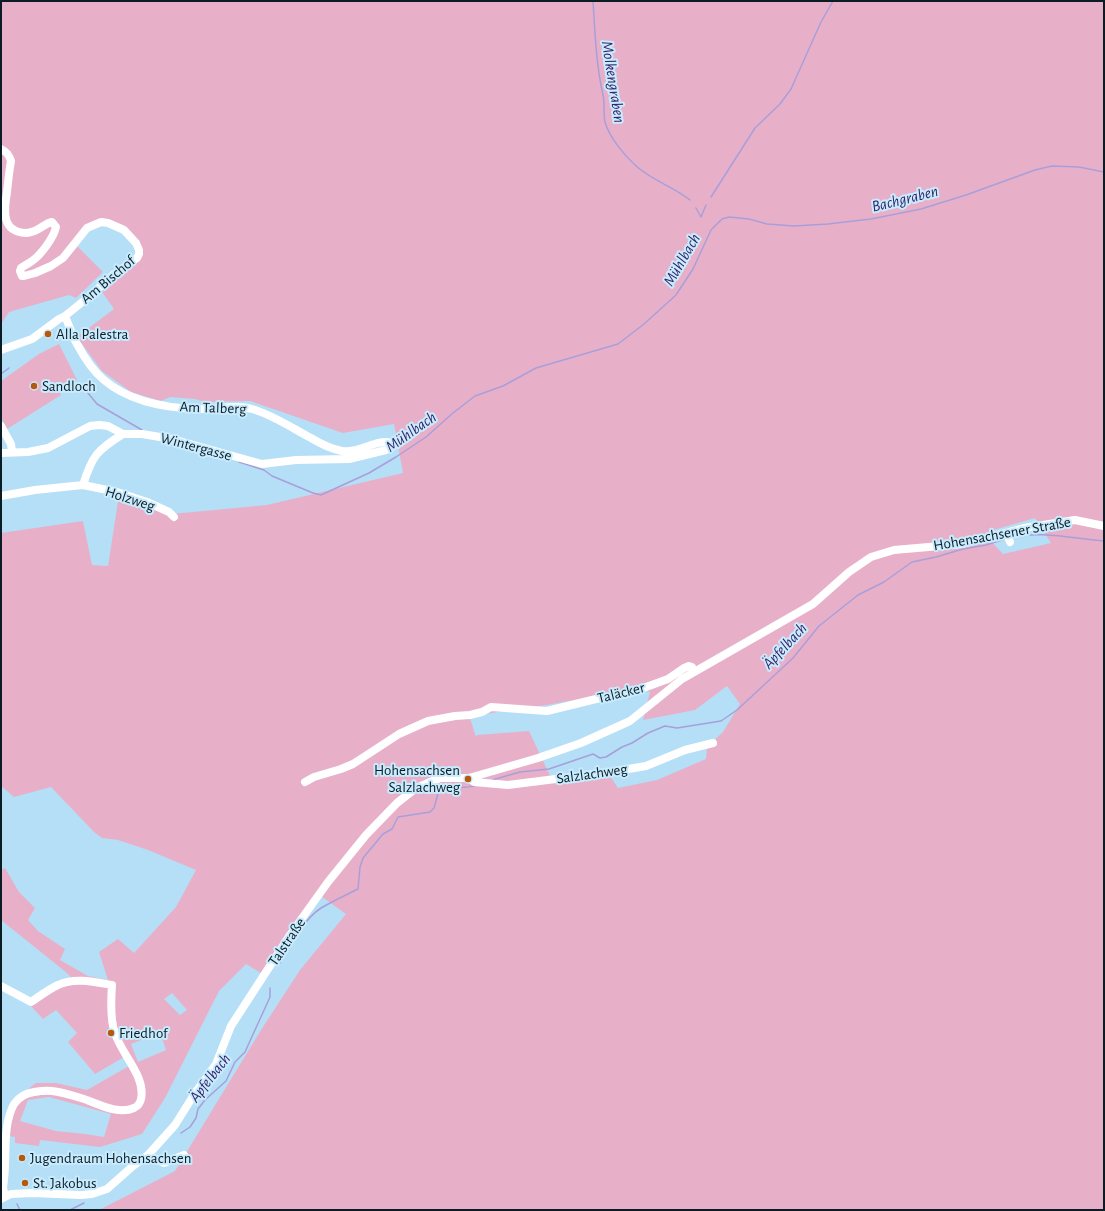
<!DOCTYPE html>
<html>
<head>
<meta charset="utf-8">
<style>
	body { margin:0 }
	#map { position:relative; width:1105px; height:1211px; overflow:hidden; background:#b4dff6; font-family:"Alegreya Sans",sans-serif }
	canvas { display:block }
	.frame { position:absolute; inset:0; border:2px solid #0b1c24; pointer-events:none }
</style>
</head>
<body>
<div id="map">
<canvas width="1105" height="1211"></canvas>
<div class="frame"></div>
</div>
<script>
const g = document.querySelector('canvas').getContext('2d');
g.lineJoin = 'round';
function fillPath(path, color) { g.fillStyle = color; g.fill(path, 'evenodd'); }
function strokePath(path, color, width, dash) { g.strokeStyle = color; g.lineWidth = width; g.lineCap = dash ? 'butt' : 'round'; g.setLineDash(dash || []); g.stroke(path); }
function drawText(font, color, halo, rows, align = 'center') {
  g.font = font + ' "Alegreya Sans",sans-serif'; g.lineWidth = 4; g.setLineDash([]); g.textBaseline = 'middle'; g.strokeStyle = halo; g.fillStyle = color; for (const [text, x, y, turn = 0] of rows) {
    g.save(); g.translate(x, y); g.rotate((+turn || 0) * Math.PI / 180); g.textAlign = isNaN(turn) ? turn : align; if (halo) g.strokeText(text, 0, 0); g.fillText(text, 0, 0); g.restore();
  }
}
fillPath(new Path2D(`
	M1 1H1104V1210H99L175 1171 261 1030 300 970 346 914 318 894 261 973 246 964 219 991 165 1098 142 1134 100 1147 40 1140 39 1146 15 1143V1137L2 1135 23 1093 36 1083H56L87 1090 129 1066 124 1057 95 1074 68 1042 77 1033 56 1010 43 1019 30 1005 58 987 76 983 67 973 1 920V870L5 868 19 892 35 908 28 920 38 931 65 949 60 960 88 976 108 980 99 952 118 939 134 953 176 907 196 870 148 850 118 840 102 838 94 832 51 787 14 797 1 786V533L83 521 92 565 108 566 119 495 172 514 267 505 403 473 394 424 343 433 250 401 205 402 195 399 170 397 161 401 131 392 102 371 77 337 114 309 102 292 137 260V247L120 226 103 218 85 232 76 245 103 272 76 298 69 295 9 312 1 324ZM1035 518 1051 543 1003 554 992 542 990 531ZM727 686 740 704 723 732 707 747 706 759 657 780 618 788 610 776 578 780H552L529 731 477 735 476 737 470 718 484 714 547 705 638 688 650 692 643 720 695 710ZM172 993 187 1010 180 1015 164 999ZM161 1035 166 1050 138 1062 131 1044 151 1036 154 1038ZM49 1097 111 1114 104 1137 85 1134 56 1131 20 1121 28 1100Z
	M59 344 77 380 59 391 61 395 7 429 1 417V381L39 354Z`), '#e8b0c8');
strokePath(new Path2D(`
	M593 1C595 33 596 64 603 95 605 103 603 113 605 122 609 137 625 156 636 166 653 181 674 187 690 200
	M711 197 755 128 780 104 791 89 821 22 833 1
	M696 208 701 217
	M701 217 706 205
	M1 374 9 368
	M83 387 97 404 142 430
	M239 462 264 470 272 476 313 493 321 495 369 473 396 457 426 437 453 413 475 396 503 386 536 368 618 344 644 324 676 295 693 269 711 230 722 219 729 217 749 219 767 224 794 226 828 224 871 219 921 209 966 195 1035 170 1052 166 1079 167 1104 172
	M1010 538C1037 530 1076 539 1104 541
	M492 780 520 772 549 769 593 754 600 758 606 757 622 747 632 743 648 733 665 726 677 728 721 721 737 710 793 658 819 626 858 595 884 582 912 562 936 557 963 549 986 545 1005 539
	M280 963C290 945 304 919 321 908 333 901 346 895 358 889L360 867 363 858 383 834 392 829 398 817 430 812 434 808 439 790C447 785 453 787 462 787 466 788 471 786 475 786
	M181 1133 190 1127 196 1118 198 1109 205 1100 226 1081 235 1062 245 1052 270 997V988
	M17 1204 20 1210
	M70 1210 84 1203`), '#a89fda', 1.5);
strokePath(new Path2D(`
	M1 149C7 152 9 155 11 161 9 172 8 182 7 192 4 210 1 232 26 233 38 233 44 223 52 222L56 227C54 237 41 255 32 261 28 264 25 265 21 268L20 271 22 276H24L35 273 51 266 63 258 87 228 101 222 108 223 124 230 136 243 139 250V254L137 258 113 275 91 295 65 316 59 319 32 339 1 350
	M1 426 11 444 12 452
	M1 453 28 452 48 448 90 426 99 425 108 426 123 434H142L172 439 262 464 296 460 349 459 386 450 391 448 393 445 391 443C377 438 359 454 342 451 331 449 321 444 311 438 292 428 273 415 252 409 236 404 214 410 198 409 165 408 130 402 104 380 93 371 84 357 77 344 72 336 69 325 65 316
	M83 485C92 456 97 450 123 434
	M1 496 35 490 83 485 117 492 147 502 169 512 174 517
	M1006 533 1010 542
	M469 778 474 782 508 785 611 772 646 766 685 750 713 743
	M305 782 314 777 341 769 353 764 399 734 428 721 455 716 470 715 482 712 491 707 547 711 596 699 627 694 668 679 684 668 689 666 692 667 694 672
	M1 986 31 1002C40 996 49 989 58 985 74 977 95 982 112 985 111 999 110 1020 115 1033 121 1054 146 1076 141 1099 140 1104 138 1106 134 1108 118 1115 99 1104 84 1099 74 1096 63 1092 52 1091 46 1090 40 1091 34 1092 26 1093 19 1097 14 1104 4 1123 6 1144 5 1164 5 1172 4 1180 3 1188L5 1196
	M148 1155 164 1163 184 1155
	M1 1199 11 1194 32 1193 81 1195 92 1194 107 1189 133 1166 148 1155 175 1125 195 1093 216 1064 231 1026 290 935 328 882 366 835 397 803 416 788 440 778H469L538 758 581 743 630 721 682 679 813 604 849 572 871 557 894 550 963 544 1024 528 1075 520 1104 526`), '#fff', 8);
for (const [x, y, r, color] of [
	[48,334,4,"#b7590a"],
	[34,386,4,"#b7590a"],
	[468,779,4,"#b7590a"],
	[111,1033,4,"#b7590a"],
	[22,1158,4,"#b7590a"],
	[25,1183,4,"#b7590a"]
]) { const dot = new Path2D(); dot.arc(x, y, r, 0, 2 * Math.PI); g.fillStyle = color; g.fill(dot); strokePath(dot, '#c8ebfd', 1.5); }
drawText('15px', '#0b1c24', '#c8ebfd', [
	["Am Bischof",108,280,-40],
	["Am Talberg",213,408,2],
	["Wintergasse",196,447,15],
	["Holzweg",130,499,18],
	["Hohensachsener Straße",1002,534,-10],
	["Taläcker",621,693,-14],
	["Salzlachweg",592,774,-8],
	["Talstraße",287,942,-56]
]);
drawText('15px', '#0b1c24', '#c8ebfd', [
	["Alla Palestra",56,334],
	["Sandloch",42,386],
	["Hohensachsen",460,770,"right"],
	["Salzlachweg",460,787,"right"],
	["Friedhof",119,1033],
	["Jugendraum Hohensachsen",30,1158],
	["St. Jakobus",33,1183]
], 'left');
drawText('italic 16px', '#362268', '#c8ebfd', [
	["Molkengraben",613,82,81],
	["Bachgraben",905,199,-14],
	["Mühlbach",682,260,-60],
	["Mühlbach",411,432,-35],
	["Äpfelbach",785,646,-47],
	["Äpfelbach",210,1078,-52]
]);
</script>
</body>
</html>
